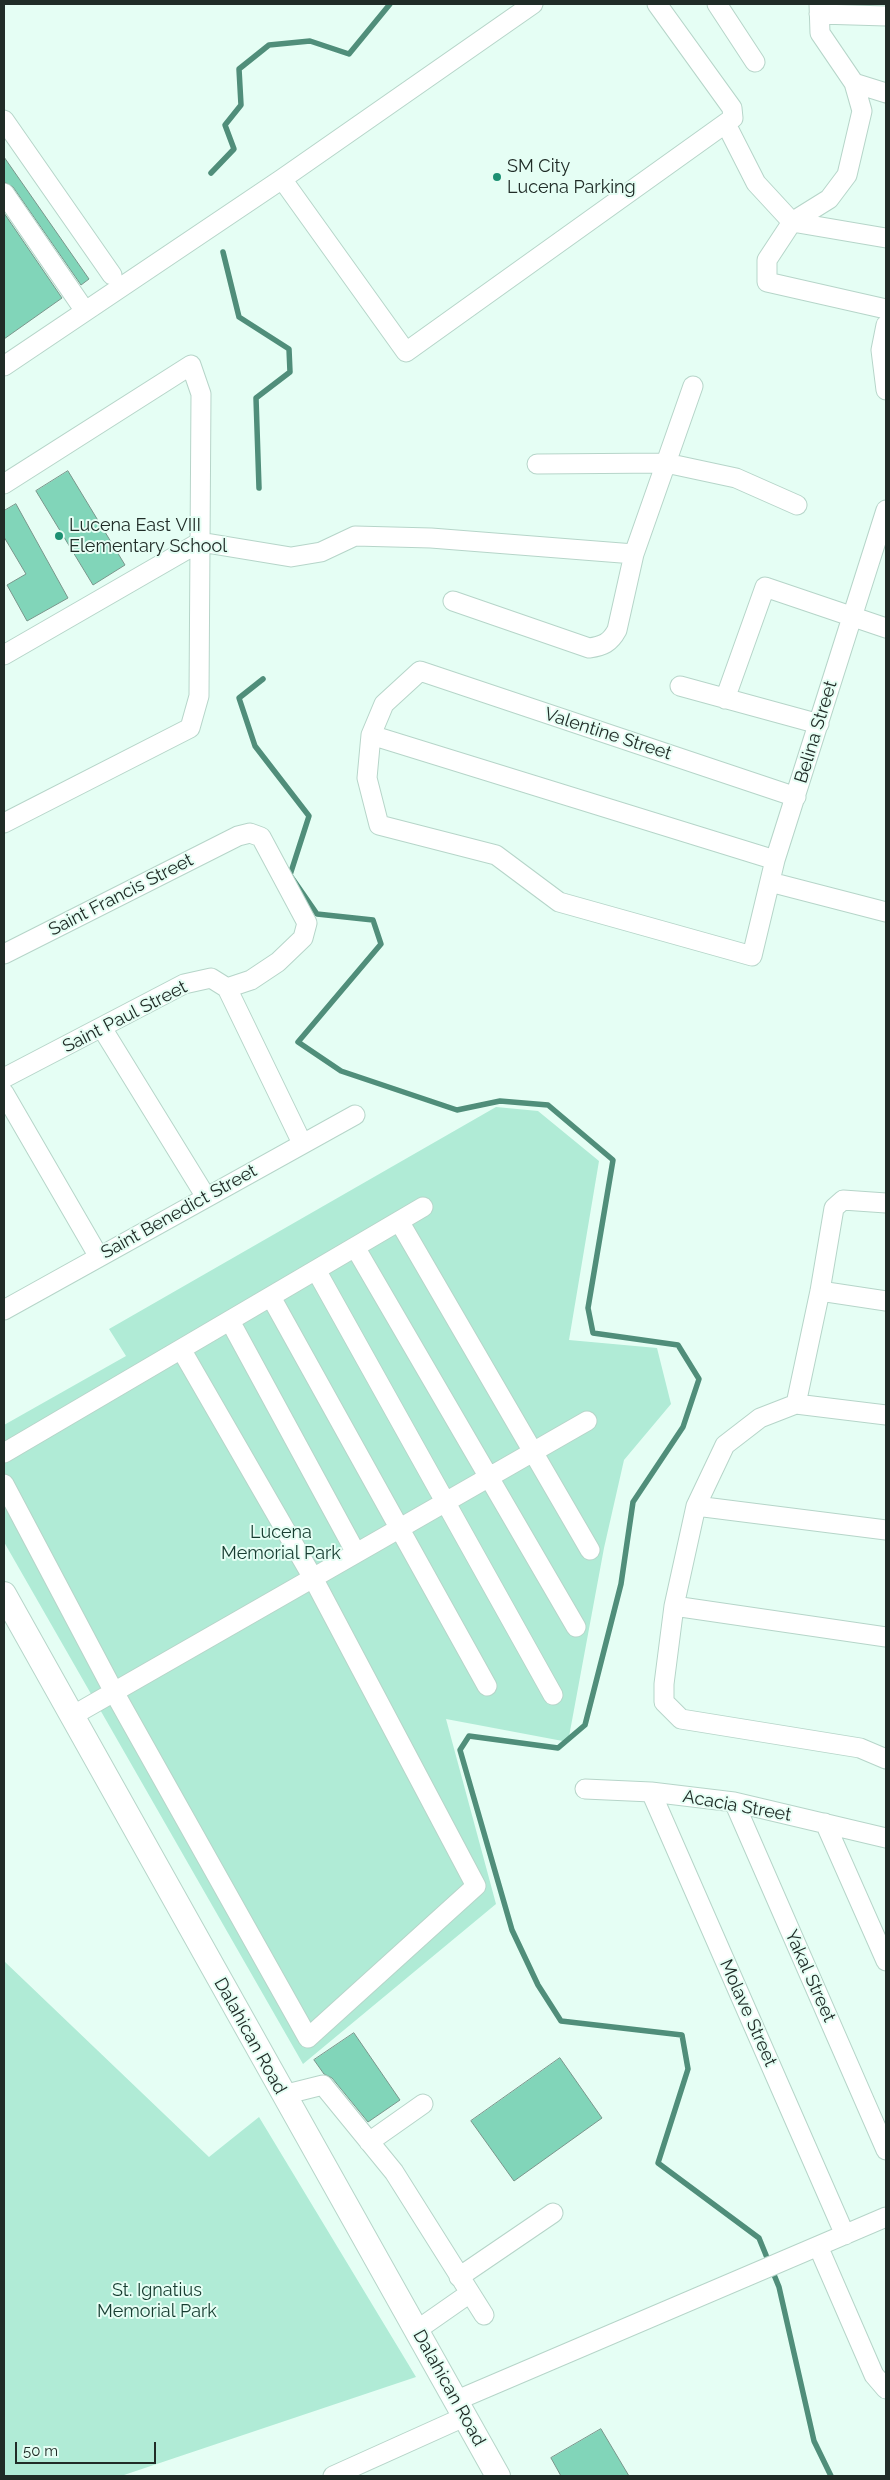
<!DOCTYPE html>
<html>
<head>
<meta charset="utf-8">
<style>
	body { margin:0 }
	#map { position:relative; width:890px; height:2480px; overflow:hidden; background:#e5fef4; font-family:Raleway,sans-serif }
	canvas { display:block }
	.frame { position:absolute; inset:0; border:5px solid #202c27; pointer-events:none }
	.scale { position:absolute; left:15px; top:2442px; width:141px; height:22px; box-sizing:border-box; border:2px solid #202c27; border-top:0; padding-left:6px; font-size:15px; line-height:18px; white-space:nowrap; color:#202c27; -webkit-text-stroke:4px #e5fef4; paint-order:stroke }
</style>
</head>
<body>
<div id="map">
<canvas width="890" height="2480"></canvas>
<div class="frame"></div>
<div class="scale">50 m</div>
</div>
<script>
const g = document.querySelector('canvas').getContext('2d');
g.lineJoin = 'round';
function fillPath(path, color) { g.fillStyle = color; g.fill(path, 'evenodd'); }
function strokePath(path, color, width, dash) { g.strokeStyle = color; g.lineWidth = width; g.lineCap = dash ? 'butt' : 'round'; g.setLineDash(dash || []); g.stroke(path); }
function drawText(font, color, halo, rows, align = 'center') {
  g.font = font + ' Raleway,sans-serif'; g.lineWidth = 4; g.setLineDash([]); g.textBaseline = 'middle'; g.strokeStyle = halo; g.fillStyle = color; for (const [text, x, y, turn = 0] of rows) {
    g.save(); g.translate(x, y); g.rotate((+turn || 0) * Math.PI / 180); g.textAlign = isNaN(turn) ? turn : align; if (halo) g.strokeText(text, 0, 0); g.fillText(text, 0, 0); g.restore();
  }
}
fillPath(new Path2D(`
	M496 1107 538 1111 599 1161 569 1340 657 1348 671 1404 624 1460 604 1548 568 1742 446 1719 496 1904 303 2064 4 1542V1425L126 1356 109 1329Z
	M4 1961 209 2157 259 2117 416 2377 121 2476H4Z`), '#b0ebd6');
strokePath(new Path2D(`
	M211 173 234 149 225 125 241 105 239 69 269 45 310 41 349 54 390 4
	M223 252 239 317 289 349 290 372 256 398 259 488
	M263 679 239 698 255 746 309 816 290 875 317 914 373 920 381 944 298 1042 341 1071 457 1110 500 1101 548 1105 613 1160 588 1308 593 1333 678 1345 699 1379 683 1427 633 1502 621 1584 585 1725 558 1748 469 1736 460 1750 512 1930 538 1985 561 2021 682 2035 688 2069 658 2163 759 2238 779 2287 814 2441 831 2476`), '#508e7a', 5.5);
const building = new Path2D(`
	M4 157 89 279 81 285 13 187 4 182Z
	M4 213 62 298 4 339Z
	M68 471 125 565 93 585 36 491Z
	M16 504 68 598 27 621 7 585 26 574 4 537V511Z
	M354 2033 400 2100 368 2122 332 2078 324 2074 314 2060Z
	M560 2058 602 2118 514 2181 471 2121Z
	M601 2429 629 2476H561L551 2458Z`);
fillPath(building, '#81d5b9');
strokePath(building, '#79968b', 1);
const minor = new Path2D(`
	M717 4 755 62
	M819 4 820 33 854 83 862 111 847 175 829 199 792 222 767 260V282L886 309
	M819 14 886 16
	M854 83 886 93
	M4 120 112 275
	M726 124 756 183 792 222 886 238
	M282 179 406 352 733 118 732 108 657 4
	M4 193 85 311
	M886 325 881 350 886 390
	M4 366 282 179 533 4
	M537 464 666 463 736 478 797 505
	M4 484 191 365 201 394 199 696 190 728 4 823
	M453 601 589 648C603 646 610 643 617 630L634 554 693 386
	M4 655 200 542 291 557 321 552 355 536 431 538 634 554
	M680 686 819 724
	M725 699 765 587 886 628
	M371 735 775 860
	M796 797 420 671 384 704 371 735 367 778 379 825 496 855 559 902 752 956 775 860 886 510
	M770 882 886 912
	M4 954 238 836 250 833 261 837 307 923 303 938 278 962 251 980 227 988
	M102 1028 206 1197
	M4 1078 184 984 211 978 227 988 302 1143
	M4 1093 99 1257
	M886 1203 843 1200 834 1208 820 1291 796 1404 760 1418 725 1445 696 1506 674 1606 664 1684V1702L681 1719 860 1748 886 1759
	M399 1221 590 1550
	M355 1247 576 1627
	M316 1270 553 1695
	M820 1291 886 1301
	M271 1297 487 1686
	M4 1310 355 1115
	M230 1321 356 1553
	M796 1404 886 1415
	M4 1453 423 1207
	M4 1484 114 1692 308 2038 476 1886 313 1578 181 1349
	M696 1506 886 1530
	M674 1606 886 1637
	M72 1716 587 1421
	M585 1789 651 1792 734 1802 886 1838
	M651 1792 845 2235
	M734 1802 886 2150
	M825 1823 886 1961
	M283 2095 323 2085 394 2172 484 2315
	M369 2142 423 2104
	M818 2246 874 2375 886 2389
	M459 2277 553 2213
	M417 2330 470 2293
	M455 2401 886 2217
	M333 2476 464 2417`);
const major = new Path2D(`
	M4 1594 498 2476`);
strokePath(minor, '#b6d5c9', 21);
strokePath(major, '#b6d5c9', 26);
strokePath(minor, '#fff', 19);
strokePath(major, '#fff', 24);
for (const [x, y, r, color] of [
	[497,177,5,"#1c9072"],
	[59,536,5,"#1c9072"]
]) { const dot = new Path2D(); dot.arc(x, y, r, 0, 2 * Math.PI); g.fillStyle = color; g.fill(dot); strokePath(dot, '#e5fef4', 2); }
drawText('18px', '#202c27', '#e5fef4', [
	["SM City",507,167],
	["Lucena Parking",507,188],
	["Lucena East VIII",69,526],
	["Elementary School",69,547]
], 'left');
drawText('18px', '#202c27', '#e5fef4', [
	["Belina Street",816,732,-73],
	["Valentine Street",608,734,18],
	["Saint Francis Street",121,895,-27],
	["Saint Paul Street",125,1017,-27],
	["Saint Benedict Street",179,1212,-29],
	["Acacia Street",737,1806,10],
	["Yakal Street",810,1976,66],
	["Molave Street",748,2013,66],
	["Dalahican Road",250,2036,61],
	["Dalahican Road",449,2388,61]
]);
drawText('18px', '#163c30', '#e5fef4', [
	["Lucena",281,1533],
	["Memorial Park",281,1554],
	["St. Ignatius",157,2291],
	["Memorial Park",157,2312]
]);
</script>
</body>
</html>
